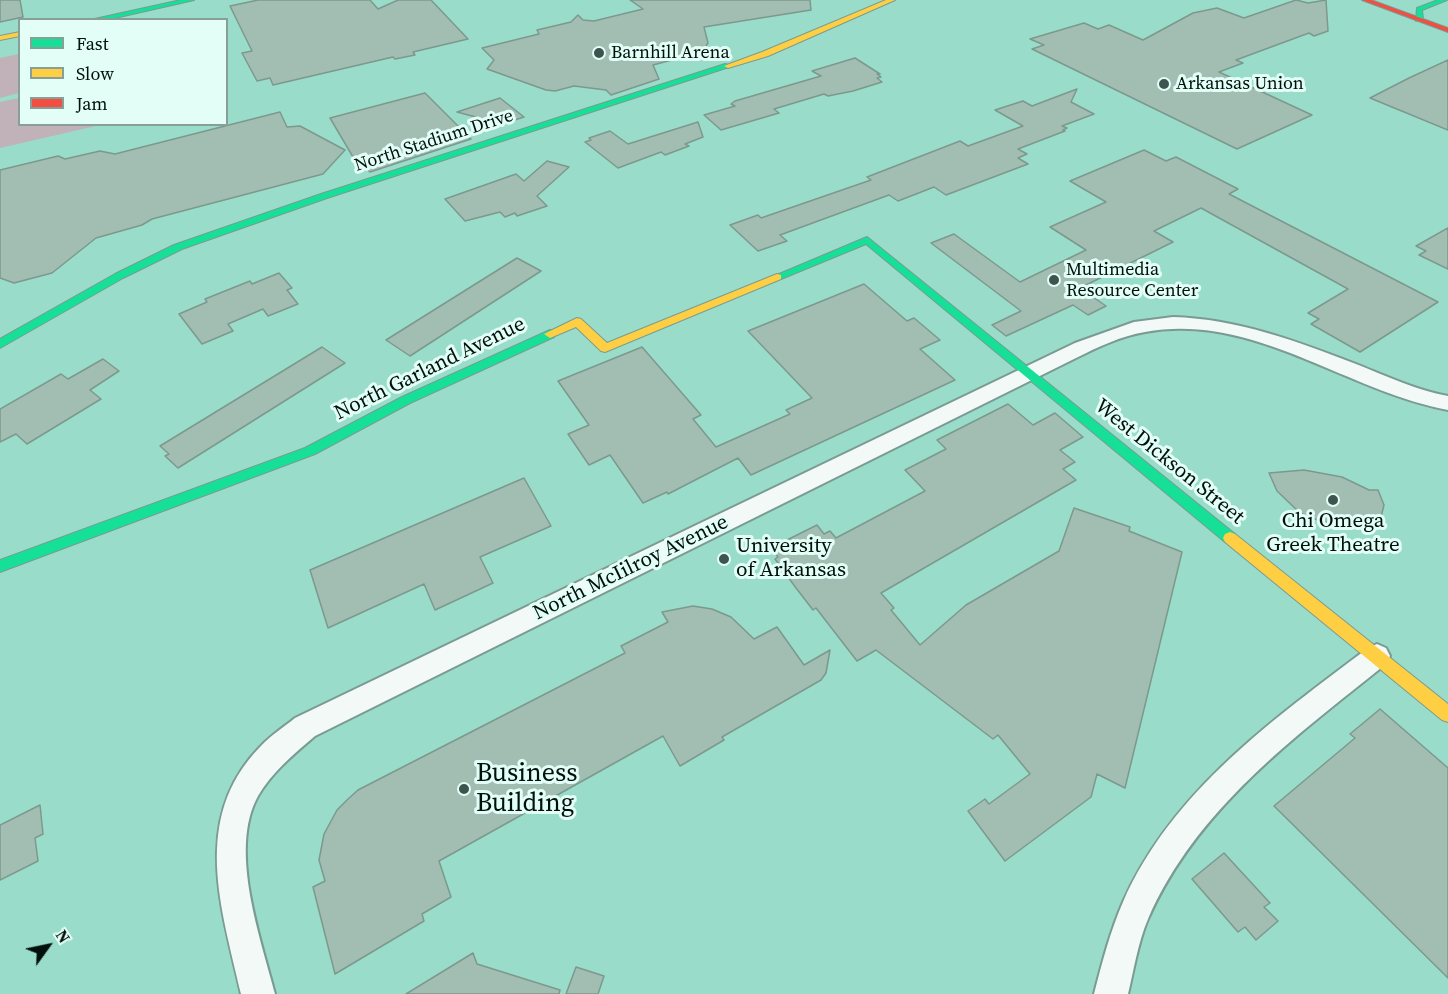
<!DOCTYPE html>
<html>
<head>
<meta charset="utf-8">
<style>
	body { margin:0 }
	#map { position:relative; width:1448px; height:994px; overflow:hidden; background:#aed6cb; font-family:"Source Serif 4",serif }
	canvas { display:block }
	.legend { position:absolute; left:18px; top:18px; width:210px; height:108px; box-sizing:border-box; background:#e2fef6; border:2px solid #889f98; margin:0; padding:8px 10px; list-style:none; font-size:18px; color:#00100b }
	.legend li { display:flex; align-items:center; gap:12px; height:30px }
	.legend b { width:30px; border:2px solid #889f98 }
	.north { position:absolute; left:18px; top:916px; width:60px; height:60px; -webkit-text-stroke:4px #e2fef6; paint-order:stroke; rotate:57deg; font-size:16px; font-weight:700; line-height:24px; text-align:center; color:#00100b }
	.north::after { content:''; display:block; margin:auto; width:21px; height:27px; background:#00100b; clip-path:polygon(50% 0,100% 100%,50% 72%,0 100%) }
</style>
</head>
<body>
<div id="map">
<canvas width="1448" height="994"></canvas>
<ul class="legend">
<li><b style="height:8px;background:#16e098"></b>Fast</li>
<li><b style="height:8px;background:#ffcf43"></b>Slow</li>
<li><b style="height:8px;background:#f24e42"></b>Jam</li>
</ul>
<div class="north">N</div>
</div>
<script>
const g = document.querySelector('canvas').getContext('2d');
g.lineJoin = 'round';
function fillPath(path, color) { g.fillStyle = color; g.fill(path, 'evenodd'); }
function strokePath(path, color, width, dash) { g.strokeStyle = color; g.lineWidth = width; g.lineCap = dash ? 'butt' : 'round'; g.setLineDash(dash || []); g.stroke(path); }
function drawText(font, color, halo, rows, align = 'center') {
  g.font = font + ' "Source Serif 4",serif'; g.lineWidth = 6; g.setLineDash([]); g.textBaseline = 'middle'; g.strokeStyle = halo; g.fillStyle = color; for (const [text, x, y, turn = 0] of rows) {
    g.save(); g.translate(x, y); g.rotate((+turn || 0) * Math.PI / 180); g.textAlign = isNaN(turn) ? turn : align; if (halo) g.strokeText(text, 0, 0); g.fillText(text, 0, 0); g.restore();
  }
}
fillPath(new Path2D(`
	M0 0H1448V994H0ZM20 20H226V124H20Z`), '#9adcca');
fillPath(new Path2D(`
	M19 54V93L0 98V58Z
	M19 98 20 124 100 125 0 148V102Z`), '#c1b1b8');
const building = new Path2D(`
	M0 0H20L23 17 0 22Z
	M258 0H370L378 9 398 0H431L468 39 413 52 415 55 395 59 393 57 273 85 270 78 257 81 242 53 252 51 230 6Z
	M630 0H810L811 10 704 27 708 43 702 52 653 65 659 79 611 95 606 90 574 86 555 91 546 90 487 69 494 60 482 48 539 34 537 30 571 22 578 15 583 20 594 21 643 9Z
	M1296 0 1308 3 1326 0 1328 31 1314 36 1309 33 1236 60 1243 63 1219 72 1312 115 1237 149 1032 49 1044 45 1030 39 1084 23 1098 29 1109 25 1143 40 1193 13 1217 8 1244 18Z
	M855 58 880 74H877L881 77 877 78 882 82 853 91 828 96 824 94 774 109 779 113 721 130 704 115 735 106 731 104 735 101 821 76 812 71Z
	M1448 60V130L1370 98 1409 78Z
	M1077 89 1071 102 1094 114 1062 126 1067 128 1063 130 1065 131 1018 149 1027 154 1018 158 1028 164 946 195 934 187 898 201 889 195 780 235 787 241 758 251 730 225 758 215 761 218 871 180 867 177 960 141 968 146 1023 126 995 110 1023 101 1032 106Z
	M425 93 471 139 370 172 353 157 330 118Z
	M500 98 524 117 502 124 457 112Z
	M280 112 287 127 300 126 345 150 323 174 152 219 142 225 96 238 52 273 14 283 0 278V170L58 156 65 159 100 151 115 154Z
	M698 122 703 137 685 144 689 146 665 155 661 152 618 168 585 142 591 140 589 138 610 131 628 144Z
	M1144 150 1166 161 1176 157 1238 189 1229 194 1438 302 1360 352 1311 324 1319 319 1308 313 1348 289 1201 208 1154 231 1173 242 1080 288 1106 306 1088 315 1073 305 1006 336 992 325 1021 311 931 243 954 234 1020 282 1086 250 1050 227 1106 202 1070 181Z
	M547 161 569 167 537 196 547 206 517 216 515 213 505 217 500 212 465 221 445 199 516 174 524 181Z
	M1448 228V269L1419 255 1426 251 1416 246Z
	M517 258 541 271 410 356 386 340Z
	M279 273 292 288 287 290 298 304 268 316 263 309 228 324 233 331 202 344 179 314 207 302 205 299 250 281 252 284Z
	M864 284 907 321 914 318 940 340 920 349 955 380 751 475 738 458 668 494 667 492 643 503 610 455 589 465 568 434 589 425 558 381 642 347 701 415 693 419 716 447 790 414 786 410 812 398 748 331Z
	M322 347 345 363 178 468 165 456 169 454 160 446Z
	M103 359 119 371 90 390 101 399 27 444 16 434 0 442V409L61 374 68 379Z
	M1008 404 1033 425 1055 413 1083 437 1060 450 1075 462 1063 469 1076 480 881 593 894 608 891 610 920 645 966 605 1059 551 1074 508 1130 527 1129 531 1182 552 1125 788 1097 774 1091 797 1005 861 968 811 985 799 989 804 1030 774 998 735 993 739 876 650 857 661 816 608 813 610 796 588 775 559 778 557 771 548 817 525 824 534 830 531 836 538 925 491 905 470 946 449 937 440Z
	M1304 470 1342 477 1369 490H1378L1384 505 1381 517 1367 526 1353 527 1320 521 1300 513 1277 491 1269 473Z
	M524 478 551 526 480 557 493 583 435 610 424 584 328 628 310 570Z
	M693 606 712 609 731 617 754 639 777 627 804 665 830 650 826 673 821 680 722 737 724 740 680 766 663 736 439 861 451 897 422 914 424 921 335 974 313 887 325 881 319 860 324 834 337 810 347 800 358 790 625 653 621 646 668 622 662 612Z
	M1380 709 1448 768V978L1274 806 1355 738 1350 734Z
	M40 805 43 834 35 838 38 861 0 880V825Z
	M1224 853 1270 903 1264 907 1278 921 1256 940 1245 927 1238 932 1192 879Z
	M473 953 477 964 560 990 559 994H406Z
	M576 967 604 976 598 994H566Z`);
fillPath(building, '#a2beb3');
strokePath(building, '#7c998d', 1.5);
const street = new Path2D(`
	M1173 317C1238 319 1296 341 1356 364 1386 376 1416 390 1448 396V410C1346 391 1253 312 1145 332 1121 336 1098 347 1076 358L315 736C294 754 272 772 258 796 228 850 261 939 275 994H241C222 909 190 819 260 747 270 736 284 727 295 718L1075 343 1134 322Z
	M1377 644 1386 648 1390 656 1386 664C1295 737 1196 809 1148 919 1138 942 1134 969 1128 994H1094C1102 963 1110 932 1123 902 1172 791 1274 719 1368 648Z`);
const fast = new Path2D(`
	M181 0H194L106 20H90Z
	M1438 0H1447L1422 10 1423 19 1416 21 1417 8Z
	M725 64 732 66 327 198 182 249 123 278 0 348V339L115 274 174 245 321 194Z
	M867 237 1235 534 1237 538 1235 542 1230 544 1225 542 866 244 781 279H773L772 277Z
	M550 330 554 331V337L410 403 315 454 0 572V560L305 448 402 397Z`);
const slow = new Path2D(`
	M886 0H895L768 56 728 68 724 66 762 52Z
	M20 32V36L0 40V36Z
	M777 274 781 275V279L605 352 601 351 576 327 550 338 544 334 577 318 581 319 607 343Z
	M1230 532 1235 534 1448 704V722L1442 720 1225 542 1223 538 1225 534Z`);
const jam = new Path2D(`
	M1362 0H1371L1448 28V32Z`);
strokePath(street, '#7a9b92', 4);
strokePath(fast, '#7a9b92', 2);
strokePath(slow, '#7a9b92', 2);
strokePath(jam, '#7a9b92', 2);
fillPath(street, '#f3f9f7');
fillPath(fast, '#16e098');
fillPath(slow, '#ffcf43');
fillPath(jam, '#f24e42');
for (const [x, y, r, color] of [
	[599,53,6,"#3d554e"],
	[1164,84,6,"#3d554e"],
	[1054,280,6,"#3d554e"],
	[1333,500,6,"#3d554e"],
	[724,559,6,"#3d554e"],
	[464,789,6,"#3d554e"]
]) { const dot = new Path2D(); dot.arc(x, y, r, 0, 2 * Math.PI); g.fillStyle = color; g.fill(dot); strokePath(dot, '#e2fef6', 2); }
drawText('18px', '#00100b', '#e2fef6', [
	["Barnhill Arena",611,53],
	["Arkansas Union",1176,84],
	["Multimedia",1066,270],
	["Resource Center",1066,291]
], 'left');
drawText('18px', '#00100b', '#e2fef6', [
	["North Stadium Drive",434,141,-18]
]);
drawText('21px', '#00100b', '#e2fef6', [
	["North Garland Avenue",430,369,-26],
	["West Dickson Street",1169,462,39],
	["North McIilroy Avenue",631,568,-26]
]);
drawText('21px', '#00100b', '#e2fef6', [
	["Chi Omega",1333,522],
	["Greek Theatre",1333,546],
	["University",736,547,"left"],
	["of Arkansas",736,571,"left"]
]);
drawText('26px', '#00100b', '#e2fef6', [
	["Business",476,774],
	["Building",476,804]
], 'left');
</script>
</body>
</html>
